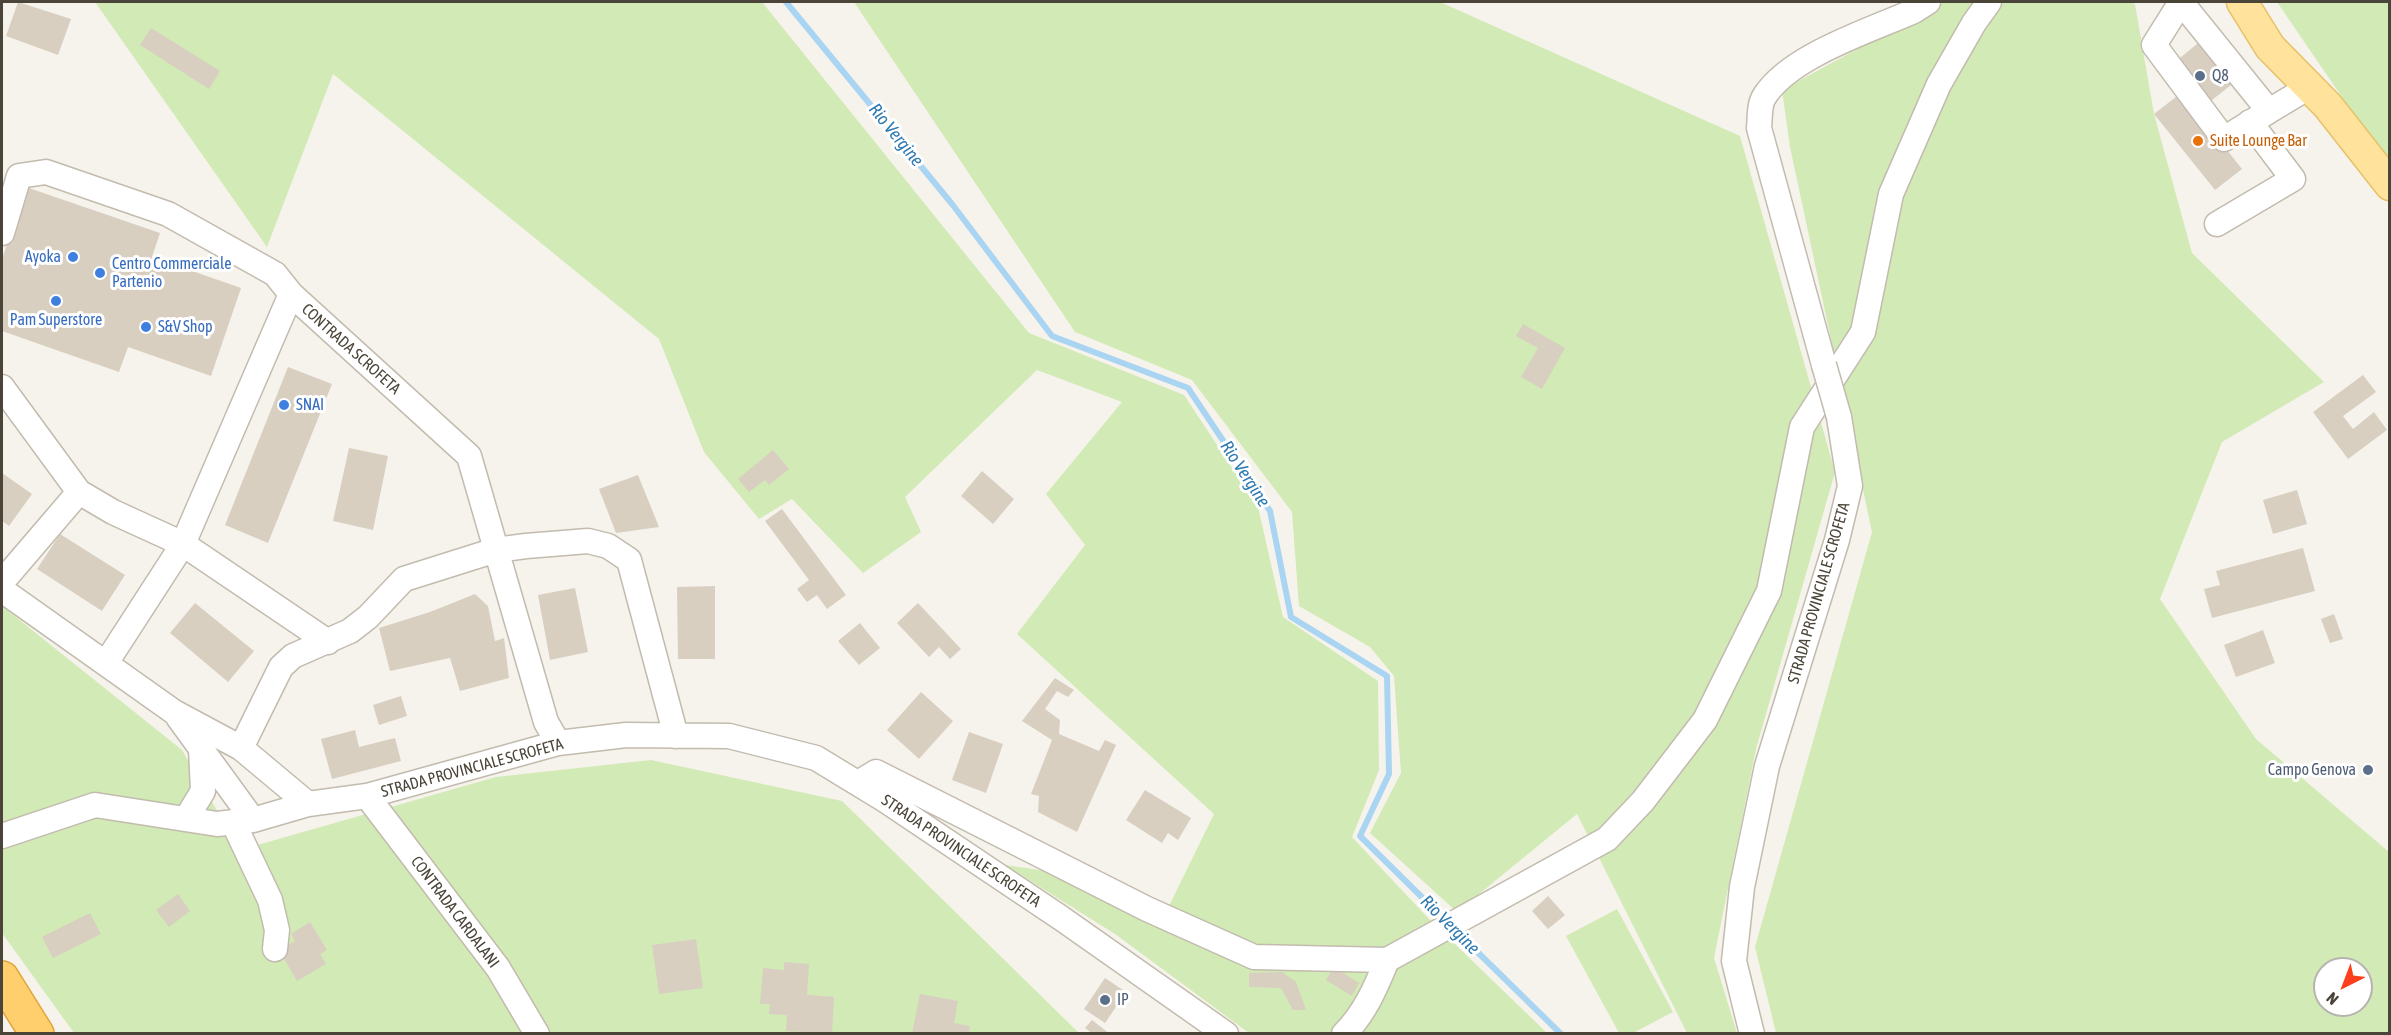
<!DOCTYPE html>
<html>
<head>
<meta charset="utf-8">
<style>
	body { margin:0 }
	#map { position:relative; width:2391px; height:1035px; overflow:hidden; background:#f6f3ec; font-family:"Asap Condensed",sans-serif }
	canvas { display:block }
	.frame { position:absolute; inset:0; border:3px solid #4b4439; pointer-events:none }
	.north { position:absolute; left:2313px; top:957px; width:60px; height:60px; box-sizing:border-box; background:#fff; border:2px solid #b7b4b0; border-radius:50%; rotate:222deg; font-size:16px; font-weight:700; line-height:24px; text-align:center; color:#4b4439 }
	.north::after { content:''; display:block; margin:auto; width:21px; height:27px; background:#fc3f1d; clip-path:polygon(50% 0,100% 100%,50% 72%,0 100%) }
</style>
</head>
<body>
<div id="map">
<canvas width="2391" height="1035"></canvas>
<div class="frame"></div>
<div class="north">N</div>
</div>
<script>
const g = document.querySelector('canvas').getContext('2d');
g.lineJoin = 'round';
function fillPath(path, color) { g.fillStyle = color; g.fill(path, 'evenodd'); }
function strokePath(path, color, width, dash) { g.strokeStyle = color; g.lineWidth = width; g.lineCap = dash ? 'butt' : 'round'; g.setLineDash(dash || []); g.stroke(path); }
function drawText(font, color, halo, rows, align = 'center') {
  g.font = font + ' "Asap Condensed",sans-serif'; g.lineWidth = 6; g.setLineDash([]); g.textBaseline = 'middle'; g.strokeStyle = halo; g.fillStyle = color; for (const [text, x, y, turn = 0] of rows) {
    g.save(); g.translate(x, y); g.rotate((+turn || 0) * Math.PI / 180); g.textAlign = isNaN(turn) ? turn : align; if (halo) g.strokeText(text, 0, 0); g.fillText(text, 0, 0); g.restore();
  }
}
fillPath(new Path2D(`
	M95 2H762L1029 333 1184 395 1258 507 1283 617 1378 681 1379 770 1352 837 1429 919 1547 1033H1249L1115 934 1005 865 1040 870 1167 910 1214 814 1017 634 1085 545 1046 494 1122 402 1037 370 905 497 921 532 863 573 792 499 759 519 704 452 659 339 333 74 267 247Z
	M854 2H1440L1740 136 1835 472 1756 749 1714 958 1737 1033H1687L1577 814 1457 912 1370 833 1401 773 1394 676 1370 647 1299 606 1292 512 1192 380 1075 332Z
	M1944 2H2131L2135 4 2154 114 2192 253 2324 382 2222 442 2160 599 2256 739 2389 852V1033H1776L1755 947 1872 532 1790 147 1782 90ZM2325 969H2361V1005H2325Z
	M2277 2H2389V166Z
	M2 606 182 750 240 850 496 777 651 760 842 801 1079 1033H74L2 933Z
	M1617 909 1673 1012 1633 1033H1619L1566 936Z`), '#d2eab5');
strokePath(new Path2D(`
	M786 2 952 204 1052 336 1188 388 1270 511 1291 617 1387 676 1389 774 1360 836 1447 922
	M1454 929 1561 1034`), '#a9d4f2', 6);
fillPath(new Path2D(`
	M18 2 71 19 58 55 6 36Z
	M151 28 220 71 209 89 140 45Z
	M2203 39 2236 81 2197 112 2242 169 2215 190 2154 114 2181 93 2164 71Z
	M26 187 160 233 152 257 241 288 211 376 128 347 119 372 2 331V259Z
	M1523 324 1565 348 1542 389 1521 377 1538 348 1516 336Z
	M288 367 332 384 268 543 225 525Z
	M2363 375 2376 392 2343 416 2353 429 2374 412 2387 430 2348 459 2313 412Z
	M349 448 388 456 373 530 333 521Z
	M773 450 789 469 769 485 765 480 749 492 738 479Z
	M982 471 1014 499 993 524 961 496Z
	M2 473 32 494 9 526 2 521Z
	M638 475 659 527 616 533 599 489Z
	M2297 490 2307 524 2273 534 2263 500Z
	M782 509 846 595 827 609 817 595 807 602 797 589 809 580 765 521Z
	M60 534 125 575 102 611 37 569Z
	M2303 548 2315 591 2212 618 2204 589 2220 585 2216 571Z
	M715 586V659H678L677 587Z
	M575 588 588 652 550 660 538 595Z
	M475 594 488 606 495 641 504 638 509 678 460 691 450 658 390 671 379 628 430 612Z
	M195 603 254 651 228 682 170 633Z
	M918 603 961 649 950 659 939 647 929 657 897 623Z
	M2334 614 2343 639 2330 643 2321 619Z
	M860 623 880 648 859 665 838 641Z
	M2263 630 2275 663 2236 677 2224 645Z
	M1055 678 1074 690 1068 697 1057 691 1045 709 1060 720 1059 734 1099 751 1105 740 1116 745 1077 832 1038 812 1039 796 1031 794 1052 740 1022 721Z
	M921 692 953 721 919 759 887 730Z
	M401 696 407 716 379 725 373 705Z
	M355 730 359 747 395 738 401 761 332 779 321 739Z
	M969 732 1003 744 986 793 952 780Z
	M1145 790 1191 818 1178 840 1168 833 1162 843 1126 820Z
	M178 894 190 911 169 927 156 910Z
	M1548 896 1565 915 1548 929 1532 911Z
	M90 913 101 934 53 958 42 937Z
	M310 922 327 950 320 954 326 964 297 981 279 950 295 941 291 934Z
	M696 939 703 988 659 994 652 945Z
	M784 962 809 964 807 995 834 997 832 1034 786 1031 787 1015 769 1014 770 1004H760L763 968 784 970Z
	M1334 967 1359 983 1352 996 1326 980Z
	M1282 972 1296 982 1306 1010H1293L1281 988 1249 987V973Z
	M1105 978 1126 992 1105 1023 1084 1009Z
	M920 994 958 1001 954 1023 970 1026 969 1034H912Z
	M1092 1020 1110 1034H1093L1085 1028Z`), '#d8cfc1');
const minor = new Path2D(`
	M2181 2 2269 111 2224 139 2154 45Z
	M2269 111 2309 87
	M2217 224 2293 179 2250 122
	M2 233 19 176 46 172 168 214 275 274 291 294
	M1824 365 1759 128C1760 119 1759 105 1764 97 1789 56 1871 30 1914 11L1928 2
	M2 387 79 492 113 512 183 544 328 642
	M2 582 79 492
	M2 590 174 712 241 748 308 804
	M106 663 183 544 291 294 469 456 546 722 558 743
	M178 717 253 820
	M241 748 281 667 293 656 350 631 368 617 404 579 496 550 526 546 588 541 608 546 629 560 676 736
	M858 783 876 772 1147 909 1254 957 1387 960 1607 839 1643 801 1705 720 1769 591 1802 427 1863 332 1891 194 1939 84 1974 23 1989 2
	M367 796 498 968 537 1034
	M186 819 203 791 201 749
	M233 822 270 900 277 930 275 949
	M2 836 95 805 217 824 253 820 308 804 367 796 558 743 626 735 729 736 816 758 885 800 1061 918 1226 1034
	M1344 1034C1365 1013 1376 987 1387 960
	M1752 1034 1734 961 1742 887 1767 766 1837 540 1850 486 1839 417`);
const major = new Path2D(`
	M2242 2 2270 47 2328 106 2390 185`);
const highway = new Path2D(`
	M2 978 37 1034`);
strokePath(minor, '#c2bbae', 27);
strokePath(major, '#e6c16a', 33);
strokePath(highway, '#e0a43c', 36);
strokePath(minor, '#fff', 24);
strokePath(major, '#ffe39c', 30);
strokePath(highway, '#ffcf6e', 33);
const minorBridge = new Path2D(`
	M1824 365 1839 417`);
strokePath(minorBridge, '#c2bbae', 27, []);
strokePath(minorBridge, '#fff', 24);
for (const [x, y, r, color] of [
	[2200,76,6,"#5c6f8a"],
	[2198,141,6,"#e8710a"],
	[73,257,6,"#3f7fe0"],
	[100,273,6,"#3f7fe0"],
	[56,301,6,"#3f7fe0"],
	[146,327,6,"#3f7fe0"],
	[284,405,6,"#3f7fe0"],
	[2368,770,6,"#5c6f8a"],
	[1105,1000,6,"#5c6f8a"]
]) { const dot = new Path2D(); dot.arc(x, y, r, 0, 2 * Math.PI); g.fillStyle = color; g.fill(dot); strokePath(dot, '#fff', 2); }
drawText('16px', '#4e5e75', '#fff', [
	["Q8",2212,76],
	["Campo Genova",2356,770,"right"],
	["IP",1117,1000]
], 'left');
drawText('16px', '#c56008', '#fff', [
	["Suite Lounge Bar",2210,141]
], 'left');
drawText('16px', '#366cbe', '#fff', [
	["Ayoka",61,257,"right"],
	["Centro Commerciale",112,264],
	["Partenio",112,282],
	["Pam Superstore",56,320,"center"],
	["S&V Shop",158,327],
	["SNAI",296,405]
], 'left');
drawText('16px', '#4b4439', '#fff', [
	["CONTRADA SCROFETA",351,349,42],
	["STRADA PROVINCIALE SCROFETA",1819,593,-74],
	["STRADA PROVINCIALE SCROFETA",472,768,-15],
	["STRADA PROVINCIALE SCROFETA",961,851,34],
	["CONTRADA CARDALANI",455,912,53]
]);
drawText('italic 18px', '#2e7ab2', '#fff', [
	["Rio Vergine",896,135,51],
	["Rio Vergine",1245,474,57],
	["Rio Vergine",1450,925,45]
]);
</script>
</body>
</html>
